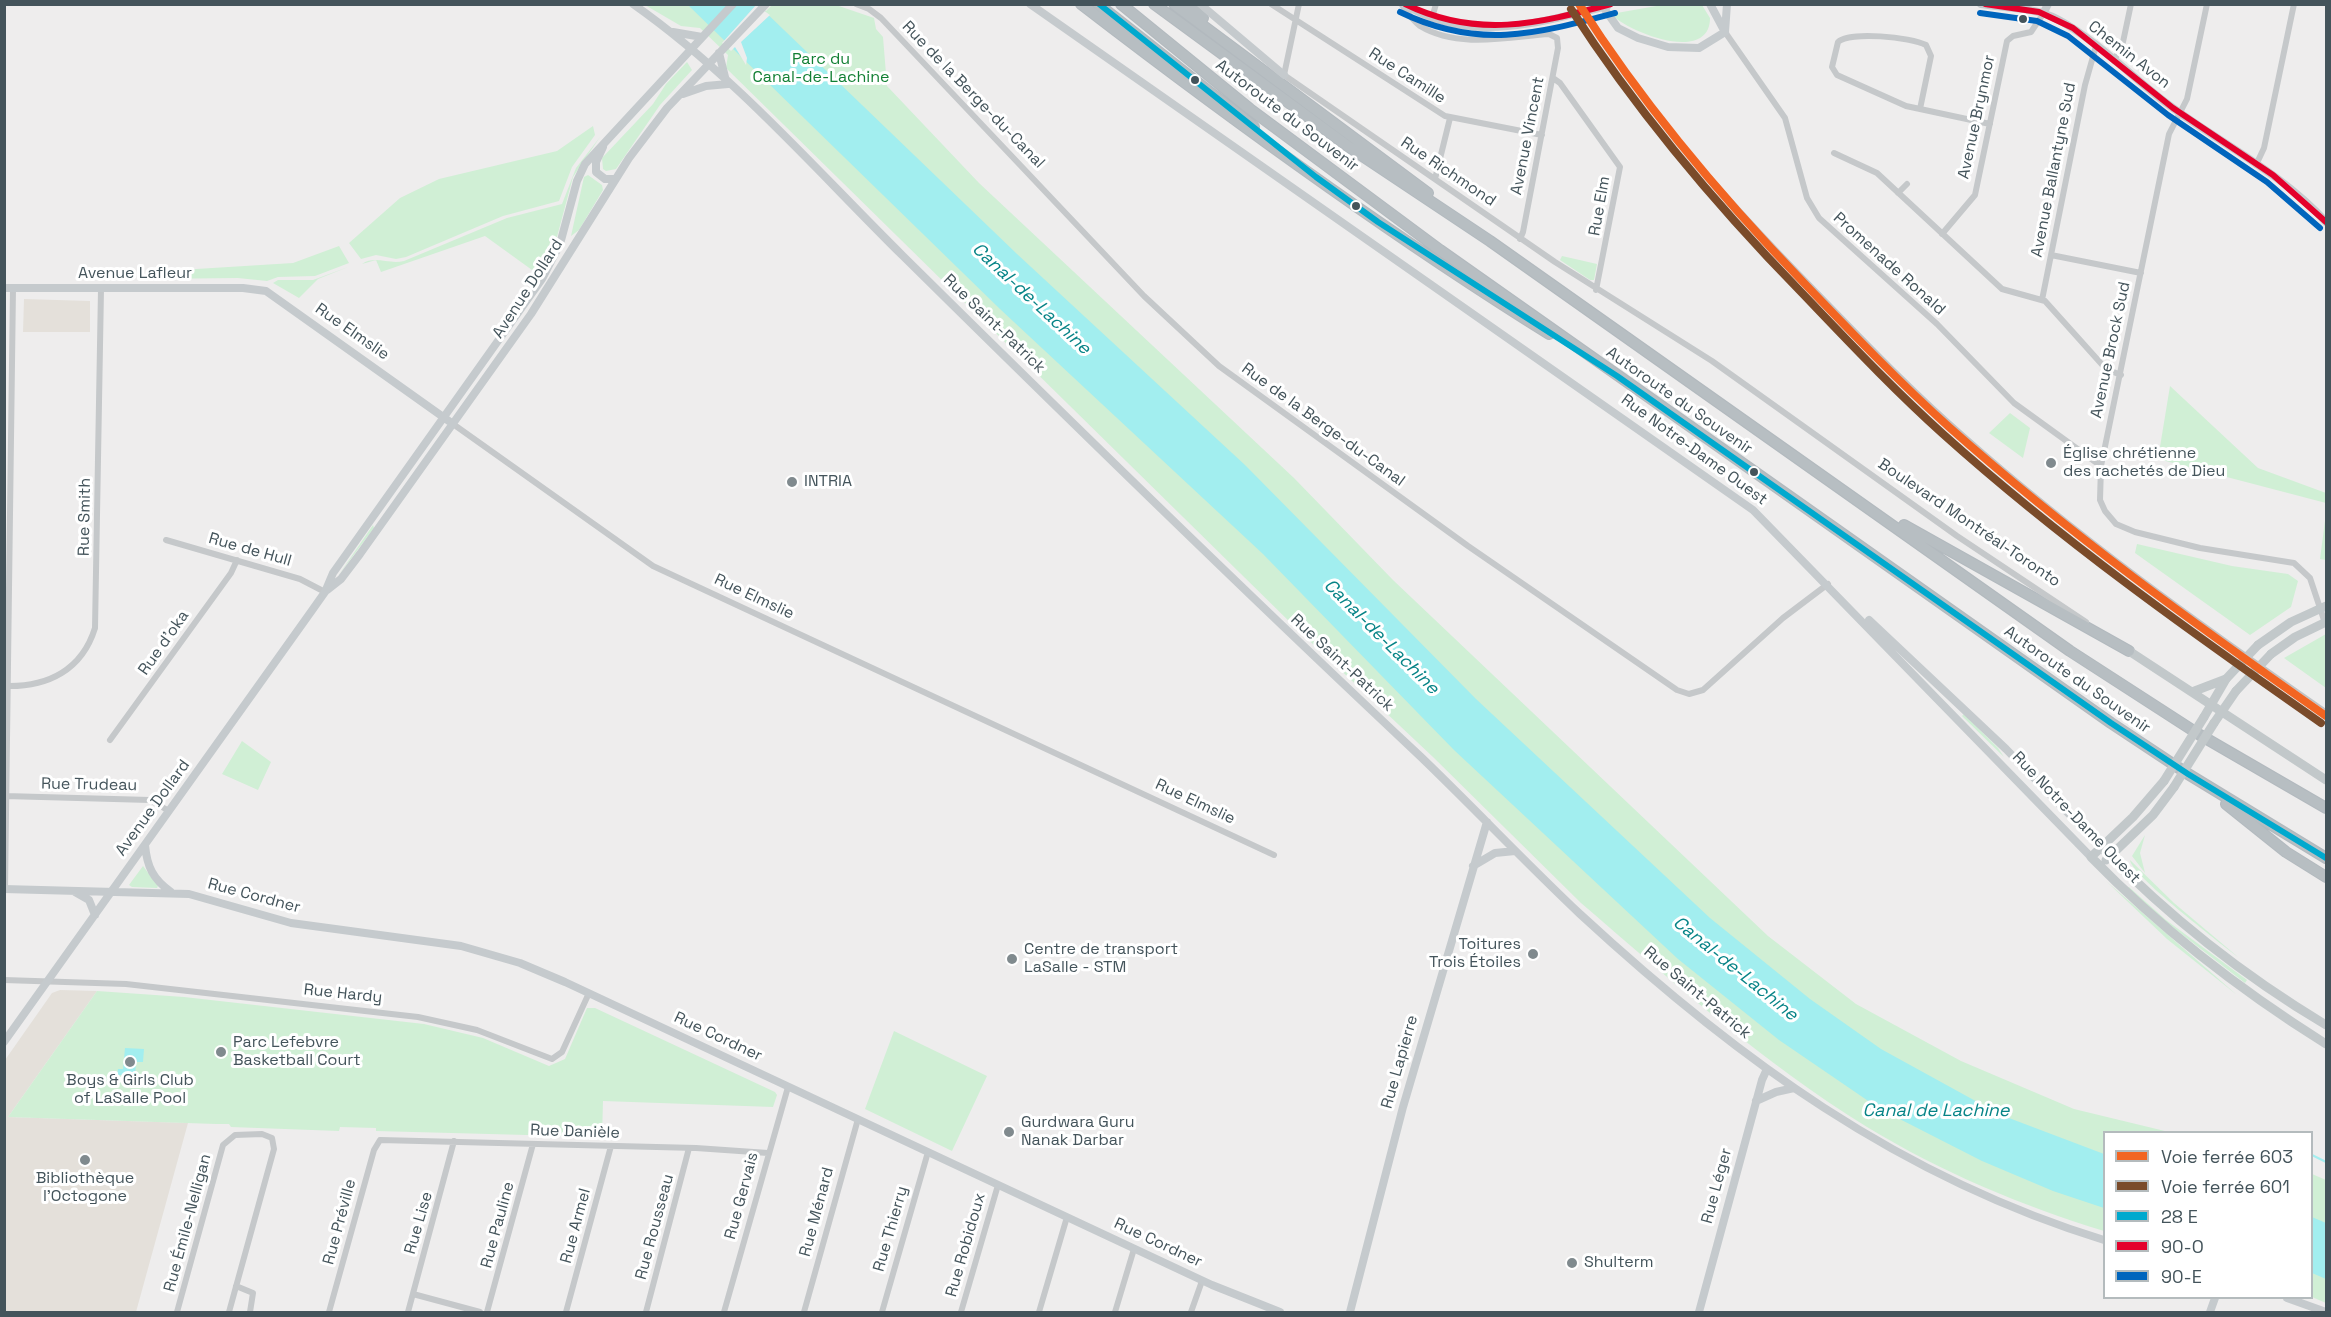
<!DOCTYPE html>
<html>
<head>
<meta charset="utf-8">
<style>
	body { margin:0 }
	#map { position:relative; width:2331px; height:1317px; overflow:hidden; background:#eeeded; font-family:"Space Grotesk",sans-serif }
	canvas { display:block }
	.frame { position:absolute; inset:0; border:6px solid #44545b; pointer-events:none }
	.legend { position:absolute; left:2103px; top:1131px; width:210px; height:168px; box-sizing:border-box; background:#fff; border:2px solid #b4bbbd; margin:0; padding:8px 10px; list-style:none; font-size:18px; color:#44545b }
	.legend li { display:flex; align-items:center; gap:12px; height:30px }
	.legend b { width:30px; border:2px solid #b4bbbd }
</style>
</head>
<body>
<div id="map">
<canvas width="2331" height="1317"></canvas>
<div class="frame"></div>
<ul class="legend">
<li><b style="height:8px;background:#f26522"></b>Voie ferrée 603</li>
<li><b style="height:8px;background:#7a4b2a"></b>Voie ferrée 601</li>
<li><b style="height:8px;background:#00a9ce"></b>28 E</li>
<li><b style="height:8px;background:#e4002b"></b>90-O</li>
<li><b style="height:8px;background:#0065bd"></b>90-E</li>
</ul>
</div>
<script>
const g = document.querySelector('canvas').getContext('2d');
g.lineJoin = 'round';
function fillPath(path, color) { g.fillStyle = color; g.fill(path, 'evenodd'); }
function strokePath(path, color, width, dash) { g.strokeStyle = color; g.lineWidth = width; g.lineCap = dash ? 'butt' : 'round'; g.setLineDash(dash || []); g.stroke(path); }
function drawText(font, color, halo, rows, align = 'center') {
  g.font = font + ' "Space Grotesk",sans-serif'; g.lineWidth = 6; g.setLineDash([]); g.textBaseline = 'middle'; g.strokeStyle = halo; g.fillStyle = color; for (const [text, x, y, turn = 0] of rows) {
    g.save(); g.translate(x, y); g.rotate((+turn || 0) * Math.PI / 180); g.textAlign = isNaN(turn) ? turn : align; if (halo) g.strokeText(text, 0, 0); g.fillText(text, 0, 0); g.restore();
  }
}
fillPath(new Path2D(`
	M24 299 90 301V332H23Z
	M60 990 97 991 8 1117 188 1123 136 1312H5V1060L52 993Z`), '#e4e0da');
fillPath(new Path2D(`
	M645 5H760L766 11 772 5H836L874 18 876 29 883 37 887 86 979 183 1294 478 1393 580 1768 936 1856 1004 1961 1061 2074 1109 2169 1132H2104V1231C2022 1206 1941 1172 1867 1127 1763 1063 1673 982 1581 903L1433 757 1298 630 726 68 728 55 700 28 681 26Z
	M1662 5H1702L1710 18C1710 64 1629 33 1611 14Z
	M687 62 692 70 660 105 616 169 606 171 603 169 602 158 653 104 666 84Z
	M593 126 595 135 572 167 559 201 503 216 406 257 396 259 376 255 361 259 349 243 400 198 439 179 557 151Z
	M600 137 573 177 554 248 539 275 485 236 381 272 376 260 362 264C375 255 389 265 404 261L507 218 562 204 576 168Z
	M588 175 602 185 603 190 579 230 571 236 584 177Z
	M339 246 349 263 315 276 278 277 267 281 238 278 149 279 164 278V271L293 263Z
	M1562 256 1597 264 1594 280H1590L1560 260Z
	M348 267 318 279 299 298 273 283 278 280H313Z
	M2170 386 2258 468 2326 493V503L2158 459Z
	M2010 413 2030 428 2023 458 1989 433Z
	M2326 513V560L2320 559Z
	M373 525 374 528 338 576Z
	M2137 544 2232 566 2288 574 2298 581 2291 607 2250 635 2135 553Z
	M2326 634V688L2284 658Z
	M1964 714 1998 748 2004 757 1962 716Z
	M242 741 271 762 258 790 222 774Z
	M2145 835 2140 853 2145 873 2132 856Z
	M2130 860 2174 903 2238 957C2220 943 2131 875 2130 860Z
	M143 866 158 886 157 888 132 887 129 885Z
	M2106 881 2237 995 2167 939Z
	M2129 887 2166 920 2247 980 2245 983 2158 916 2128 888Z
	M97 991 184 997 424 1024 483 1038 549 1066 565 1059 587 1008H595L775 1092 777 1095 773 1107 603 1101 602 1137 376 1131V1128L340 1127 339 1131 231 1127 229 1124H216L8 1117Z
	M894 1031 987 1076 952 1151 865 1109Z
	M2312 1174 2326 1180V1303L2312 1297Z`), '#d0efd5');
fillPath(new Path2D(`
	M688 5H758L1017 254 1245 465 1476 699 1710 918 1810 999 1881 1049 2001 1115 2104 1154V1208L2053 1191 1982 1161 1880 1109 1779 1040 1678 959 1454 750 1263 554 1000 309Z
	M125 1048 144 1049 143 1062H136L135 1076 117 1075 118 1069H123Z
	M2312 1217 2326 1223V1279L2312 1273Z`), '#a2eeef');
fillPath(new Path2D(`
	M756 5 770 15 741 42 747 58 746 65 735 47 731 51 722 43Z`), '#eeeded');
strokePath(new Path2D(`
	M2312 1155 2326 1162`), '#a2eeef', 2);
const highway = new Path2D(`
	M1081 4C1233 121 1387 233 1549 334
	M1098 4 1254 127
	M1121 4 1250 109 1440 250 2111 723 2188 774 2326 858
	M1154 4 1349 147 1490 241 2070 651 2200 735 2326 808
	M1174 4 1428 193
	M1187 4 1203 18
	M1904 525 2129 651
	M2226 804 2286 852 2326 877`);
strokePath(highway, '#b2b9be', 12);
strokePath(new Path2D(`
	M856 4 869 9 881 18 1144 296 1219 366 1468 546 1677 690 1689 694 1703 690 1783 618 1828 584
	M1271 4 1445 116 1542 135
	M1299 4 1284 75 1555 262 1712 361 1957 536 2086 622
	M2207 4 2187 99 2169 134 2101 466 2100 500 2105 511 2116 524 2135 532 2200 548 2294 563 2310 578 2325 623
	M1402 5C1407 12 1413 21 1420 26 1458 49 1509 37 1549 34L1557 38 1558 48 1523 232 1520 239
	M1432 18 1436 4
	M1725 32 1785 118 1807 198 1819 218 1937 324 2014 403 2101 466
	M2114 61 2123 42 2131 4
	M1553 78 1560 83 1620 167 1596 290
	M1920 109 1931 56 1926 45C1911 37 1849 31 1838 42L1832 67 1837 75 1906 106 1990 124
	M1834 153 1877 173 2002 289 2045 301 2106 369 2121 375
	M2256 165 2264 148 2294 4
	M1435 179 1450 118
	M1898 193 1907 184
	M1942 234 1975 195 2007 41 2013 36 2031 32 2043 14
	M2051 255 2141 273
	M2042 300 2085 85 2096 46
	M453 424 653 566 1274 855
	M166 540 300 579 325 592
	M6 686C48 687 82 670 95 628L101 289
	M110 740 231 573 237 560
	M5 796 150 800 169 811
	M5 889 13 288
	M4 980 126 984 418 1017 477 1030 552 1059 562 1052 589 993
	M236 1286 253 1293 250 1312
	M413 1294 480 1312
	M177 1312 223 1145 235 1135 262 1134 272 1138 274 1149 229 1312
	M329 1312 374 1150 380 1140 696 1148 768 1153
	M408 1312 454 1141
	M487 1312 533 1144
	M566 1312 611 1146
	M646 1312 689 1148
	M724 1312 788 1087
	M804 1312 858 1119
	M882 1312 928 1152
	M961 1312 998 1185
	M1039 1312 1067 1217
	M1115 1312 1134 1249
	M1191 1312 1202 1281`), '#c5c8ca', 6);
strokePath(new Path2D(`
	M633 4C734 75 816 170 903 256 1074 425 1246 593 1421 757 1475 809 1526 863 1580 914 1737 1059 1899 1177 2104 1240
	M1030 4 1753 510 2091 857
	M1200 4 1284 75
	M1404 4C1458 37 1516 29 1574 14
	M1601 4 1618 28 1638 38 1668 47 1699 48 1725 32
	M1710 4 1725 32
	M1981 4C2005 8 2035 7 2057 19 2100 42 2134 80 2173 108 2224 145 2284 175 2326 222
	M2043 14 2048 4
	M673 32 702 37
	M1725 32 1727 4
	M719 53 726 81
	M683 94 706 86 728 84
	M603 147 596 162V172L605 179H615
	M4 288H243L266 291 453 424
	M327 590 341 579 360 554 531 314 629 158 667 108 766 4
	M1869 620 2006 749 2101 847
	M145 845C147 867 153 879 171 892
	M1473 866 1495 853 1515 851
	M4 889 189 894 291 923 461 946 520 963 565 982 1212 1285 1280 1312
	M75 892 89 900 95 915
	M4 1042 313 609 325 592 333 573 542 279 560 244 577 181 585 164 733 4
	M1756 1101 1776 1092 1794 1088
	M2287 1298 2326 1312
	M1350 1312 1403 1107 1487 822
	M1699 1312 1762 1080 1767 1069
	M2210 1312 2215 1298`), '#c5cacd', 8);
strokePath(new Path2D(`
	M2258 645 2291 622 2326 606
	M2129 651 2326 780
	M2271 654 2295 637 2326 622
	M2192 692 2226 679
	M2204 717 2226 679
	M2214 723 2236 691
	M2164 781 2133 817 2091 857C2162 930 2240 990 2326 1044
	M2101 847C2168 916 2244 976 2326 1025
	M2106 860 2153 815 2174 787`), '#c2c8ca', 9);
strokePath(highway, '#b7bec2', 10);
strokePath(new Path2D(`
	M1583 4C1646 109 1727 198 1812 285 1862 336 1910 387 1964 434 2078 535 2201 623 2326 710`), '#c0c3c5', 2);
strokePath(new Path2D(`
	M1574 14 1607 6`), '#c5cacd', 8);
strokePath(new Path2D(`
	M2226 679 2258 645
	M2236 691 2271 654
	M2164 781 2204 717
	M2174 787 2214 723`), '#c2c8ca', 9);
strokePath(new Path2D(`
	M1099 4 1316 177 1378 222 1617 376 2111 723 2188 774 2326 858`), '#00a9ce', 6);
strokePath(new Path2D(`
	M1405 4C1477 39 1537 24 1611 4
	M1985 4 2039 12 2073 28 2173 108 2273 175 2326 222`), '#e4002b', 6);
strokePath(new Path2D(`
	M1400 12C1478 50 1536 34 1615 13
	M1980 13 2037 21 2068 36 2168 115 2267 182 2320 228`), '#0065bd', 6);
strokePath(new Path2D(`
	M1579 4C1644 106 1721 197 1805 284 1852 333 1899 382 1949 427 2068 533 2196 625 2326 716`), '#f26522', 8);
strokePath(new Path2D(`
	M1571 9C1638 113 1716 205 1802 293 1848 341 1893 389 1943 434 2061 540 2191 632 2321 723`), '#7a4b2a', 8);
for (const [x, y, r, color] of [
	[2023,19,5,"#44545b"],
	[1195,80,5,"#44545b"],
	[1356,206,5,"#44545b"],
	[2051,463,6,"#808a8e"],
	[1754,472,5,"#44545b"],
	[792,482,6,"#808a8e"],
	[1533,954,6,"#808a8e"],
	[1012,959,6,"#808a8e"],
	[221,1052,6,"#808a8e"],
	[130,1062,6,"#808a8e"],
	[1009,1132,6,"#808a8e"],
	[85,1160,6,"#808a8e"],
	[1572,1263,6,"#808a8e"]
]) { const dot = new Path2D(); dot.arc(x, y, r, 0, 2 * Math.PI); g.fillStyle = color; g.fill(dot); strokePath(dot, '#fff', 2); }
drawText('16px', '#44545b', '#fff', [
	["Chemin Avon",2129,55,38],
	["Rue Camille",1407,76,33],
	["Rue de la Berge-du-Canal",973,95,46],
	["Autoroute du Souvenir",1287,116,37],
	["Avenue Brynmor",1977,117,-78],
	["Avenue Vincent",1528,136,-79],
	["Avenue Ballantyne Sud",2054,170,-79],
	["Rue Richmond",1448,172,34],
	["Rue Elm",1600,206,-80],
	["Promenade Ronald",1889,264,42],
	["Avenue Lafleur",135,274],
	["Avenue Dollard",528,289,-57],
	["Rue Saint-Patrick",994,324,44],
	["Rue Elmslie",352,332,35],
	["Avenue Brock Sud",2111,350,-78],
	["Autoroute du Souvenir",1679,401,35],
	["Rue de la Berge-du-Canal",1323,425,36],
	["Rue Notre-Dame Ouest",1694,450,36],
	["Rue Smith",85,517,-89],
	["Boulevard Montréal-Toronto",1969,523,34],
	["Rue de Hull",250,550,16],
	["Rue Elmslie",754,597,25],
	["Rue d'oka",164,643,-55],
	["Rue Saint-Patrick",1342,663,43],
	["Autoroute du Souvenir",2077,680,35],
	["Rue Trudeau",89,785,1],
	["Rue Elmslie",1195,802,25],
	["Avenue Dollard",153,808,-54],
	["Rue Notre-Dame Ouest",2076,818,46],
	["Rue Cordner",254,896,15],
	["Rue Saint-Patrick",1697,993,40],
	["Rue Hardy",343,994,6],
	["Rue Cordner",718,1037,25],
	["Rue Lapierre",1400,1062,-74],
	["Rue Danièle",575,1132,2],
	["Rue Léger",1717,1186,-75],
	["Rue Gervais",742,1196,-75],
	["Rue Ménard",817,1212,-75],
	["Rue Préville",340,1222,-75],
	["Rue Émile-Nelligan",188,1223,-75],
	["Rue Lise",419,1223,-74],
	["Rue Pauline",498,1225,-75],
	["Rue Armel",576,1226,-75],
	["Rue Rousseau",655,1227,-75],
	["Rue Thierry",891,1229,-74],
	["Rue Cordner",1158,1243,25],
	["Rue Robidoux",966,1245,-74]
]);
drawText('16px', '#117f33', '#fff', [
	["Parc du",821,60],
	["Canal-de-Lachine",821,78]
]);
drawText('16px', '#44545b', '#fff', [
	["Église chrétienne",2063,454],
	["des rachetés de Dieu",2063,472],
	["INTRIA",804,482],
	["Toitures",1521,945,"right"],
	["Trois Étoiles",1521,963,"right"],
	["Centre de transport",1024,950],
	["LaSalle - STM",1024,968],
	["Parc Lefebvre",233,1043],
	["Basketball Court",233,1061],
	["Boys & Girls Club",130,1081,"center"],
	["of LaSalle Pool",130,1099,"center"],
	["Gurdwara Guru",1021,1123],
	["Nanak Darbar",1021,1141],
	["Bibliothèque",85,1179,"center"],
	["l'Octogone",85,1197,"center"],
	["Shulterm",1584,1263]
], 'left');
drawText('italic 18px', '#078487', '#fff', [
	["Canal-de-Lachine",1031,299,43],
	["Canal-de-Lachine",1381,637,45],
	["Canal-de-Lachine",1735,969,39],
	["Canal de Lachine",1936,1111]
]);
</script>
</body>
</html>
